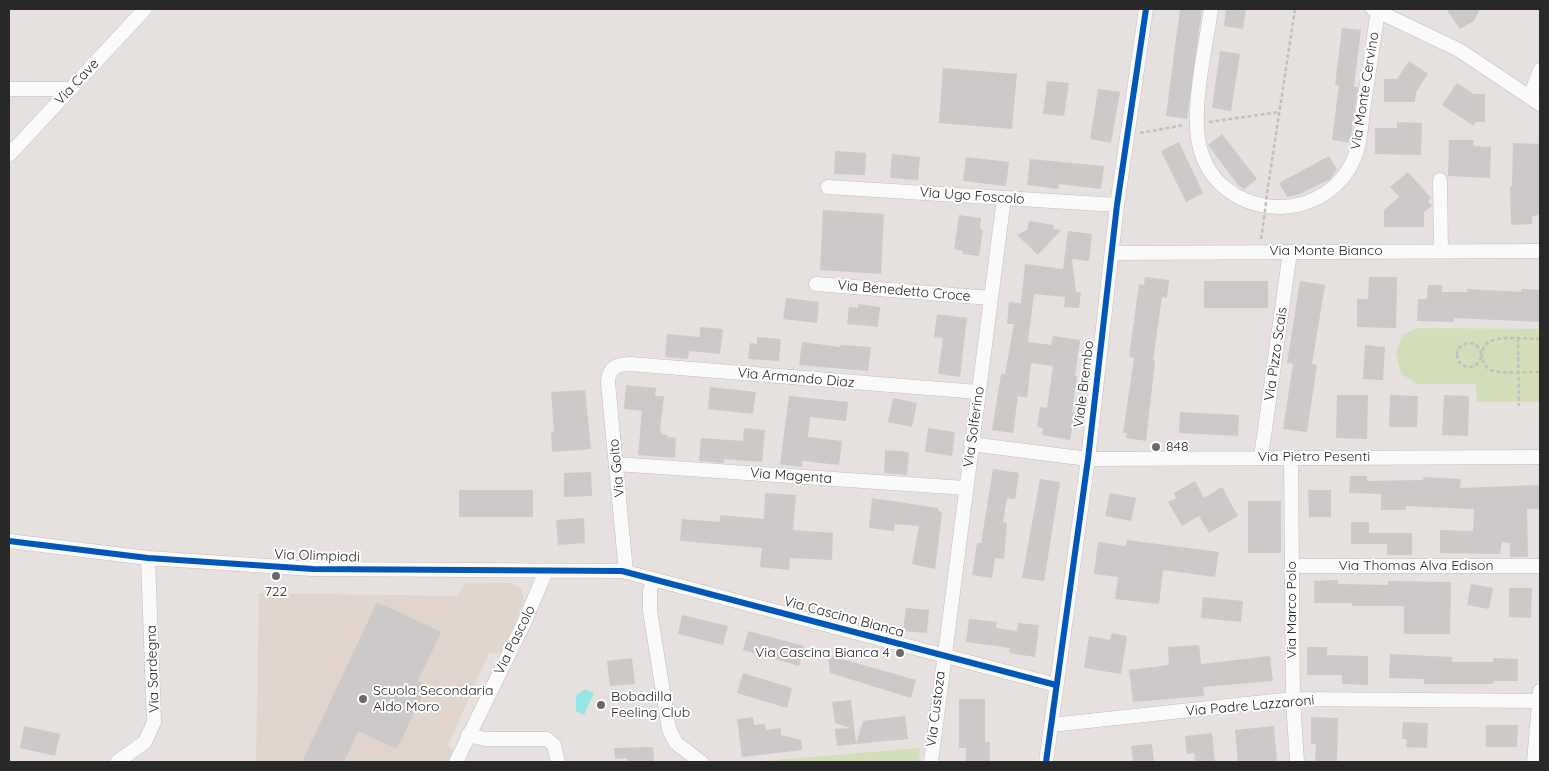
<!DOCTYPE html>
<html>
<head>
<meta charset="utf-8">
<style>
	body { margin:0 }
	#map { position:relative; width:1549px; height:771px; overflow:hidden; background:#e6e0de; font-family:Quicksand,sans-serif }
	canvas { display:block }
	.frame { position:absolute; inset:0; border:10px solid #282828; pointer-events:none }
</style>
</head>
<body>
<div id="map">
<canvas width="1549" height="771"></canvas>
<div class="frame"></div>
</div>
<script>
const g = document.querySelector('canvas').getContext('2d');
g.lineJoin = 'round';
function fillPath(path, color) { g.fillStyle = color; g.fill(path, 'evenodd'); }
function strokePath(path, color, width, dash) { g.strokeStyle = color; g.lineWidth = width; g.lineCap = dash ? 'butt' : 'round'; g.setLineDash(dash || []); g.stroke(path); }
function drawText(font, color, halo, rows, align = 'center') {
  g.font = font + ' Quicksand,sans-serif'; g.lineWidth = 4; g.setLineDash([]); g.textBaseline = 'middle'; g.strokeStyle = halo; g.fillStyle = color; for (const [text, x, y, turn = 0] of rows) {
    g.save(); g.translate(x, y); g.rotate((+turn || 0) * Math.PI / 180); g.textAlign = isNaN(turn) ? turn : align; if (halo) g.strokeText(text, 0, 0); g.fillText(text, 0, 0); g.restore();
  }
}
fillPath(new Path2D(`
	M465 583H509L521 588 524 601 502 653H489L448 745 455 756 452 762H256L259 593 457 596Z`), '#e0d4cc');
fillPath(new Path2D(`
	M1417 328 1540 329V402H1477L1476 384H1416L1401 373 1396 353 1402 335Z
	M920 748 919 762H753Z`), '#d2deb9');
fillPath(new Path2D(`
	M585 689 594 693 584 715 576 711V696Z`), '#96e4e3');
fillPath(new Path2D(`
	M1180 9H1202L1187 119 1166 116Z
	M1226 9H1246L1243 29 1224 26Z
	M1446 9H1480L1474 21 1460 29Z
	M1342 28 1361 30 1354 87H1358L1350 143 1332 140 1339 85H1335Z
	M1220 51 1240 54 1231 111 1212 108Z
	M1409 61 1428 74 1416 92 1415 102H1384V79H1397Z
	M943 68 1017 74 1012 129 939 123Z
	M1047 81 1069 83 1064 116 1043 114Z
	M1457 83 1474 94H1485V122H1475L1474 126 1442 105Z
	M1098 89 1120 92 1111 143 1090 139Z
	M1397 122 1422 123 1421 155 1375 154V128H1397Z
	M1222 134 1257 179 1244 189 1238 185 1208 145Z
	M1449 140H1474L1473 146 1491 147 1490 178 1448 176Z
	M1179 142 1203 193 1186 202 1161 151Z
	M1513 143 1540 144V211L1539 215 1532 216V224L1511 225 1510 186H1512Z
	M835 151 866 153 865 175 834 174Z
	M892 154 920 157 918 180 890 178Z
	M1329 156 1337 169 1330 179 1300 194 1287 197 1279 183Z
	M966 157 1009 162 1006 186 963 181Z
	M1030 159 1104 166 1101 189 1059 184 1058 189 1027 185Z
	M1408 172 1431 198 1428 201 1432 206 1424 212V227H1384V210L1399 197 1390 187Z
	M823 210 884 214 881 274 820 270Z
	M959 215 981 218 980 229 983 230 979 256 962 254 963 251 954 249Z
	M1029 221 1054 225 1053 229 1061 230 1038 255 1017 235 1027 230Z
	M1068 231 1092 234 1089 261 1072 259 1076 292H1081L1079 308 1064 307 1065 297 1034 294 1028 342 1051 345 1053 336 1080 340 1075 376 1077 377 1072 412H1075L1070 440 1042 435 1043 428 1037 427 1040 407 1047 408 1053 366 1031 363 1027 398 1018 396 1013 433 992 430 1001 374H1005L1014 324H1007L1009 302 1021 303 1025 264 1063 269Z
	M1145 277 1169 280 1167 298 1162 297 1153 360 1155 361 1146 441 1126 438 1127 433H1123L1134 358 1129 357 1139 284 1144 285Z
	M1369 277H1397L1396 328 1357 327V299H1368Z
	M1204 281H1268V308H1204Z
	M1300 281 1325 285 1312 364 1317 365 1307 432 1283 429 1293 364 1287 363Z
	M1428 285H1442V292H1467V289L1521 292V289L1540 290V322L1454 318V322L1417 321 1418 299H1427Z
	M786 298 819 302 817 323 783 319Z
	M858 304 880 307 878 327 847 324 849 307 858 308Z
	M937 314 967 318 960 377 938 374 943 338 934 337Z
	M700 327 723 329 720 354 689 351 688 359 665 357 667 334 700 337Z
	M757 337 781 339 779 361 748 359 750 343 757 344Z
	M802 342 840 347 841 345 871 347 868 371 799 365Z
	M1365 345 1385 347 1383 380 1363 379Z
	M626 385 656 388 655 396H664L660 431 662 434 668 435 667 437 676 438 675 458 638 455 642 411 624 409Z
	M710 387 756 392 753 414 708 409Z
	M585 390 591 449 552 452 551 432 554 431 551 392Z
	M1337 395H1368L1367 439 1336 438Z
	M1390 395 1418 396 1417 427H1389Z
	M1444 395 1469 396 1468 436 1442 435Z
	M789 396 848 402 846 421 810 417 808 437 842 441 839 465 802 461V467L780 464Z
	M893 398 917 403 912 427 888 422Z
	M1180 412 1239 415 1238 436 1179 433Z
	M744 428 765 430 762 462 724 459V463L699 461 701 438 743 441Z
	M928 428 955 432 952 456 925 452Z
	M885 450 909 452 907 475 884 473Z
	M993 469 1019 473 1015 499 1007 498 1003 522 1007 523 1004 559 995 558 992 578 972 575 977 543H981Z
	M591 472 592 496 564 497V473Z
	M1350 476H1367V481L1423 480 1424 477 1461 479 1460 488 1540 485 1539 509H1527L1528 557H1510V543L1502 542 1500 554 1440 553V530L1473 531 1474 509 1406 506V510H1381V494L1349 493Z
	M1040 479 1060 482 1044 581 1022 578Z
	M1195 481 1204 498 1222 487 1238 516 1209 533 1199 516 1182 526 1168 502 1176 498 1174 493Z
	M459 490H533V517H459Z
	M1308 490H1331V517H1309Z
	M765 493 796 495 793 530 833 533 832 560 790 558 789 570 760 567 762 548 680 541 682 519 720 522V515L764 519Z
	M1110 493 1136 498 1131 521 1105 516Z
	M872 498 938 508V511L942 512 935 569 912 564 919 526 895 524 894 531 869 528Z
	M1248 501H1281V553H1248Z
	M584 518 585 543 558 545 556 520Z
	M1351 522H1369V533H1412V555H1387V544H1351Z
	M1127 540 1219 552 1215 577 1163 570 1159 604 1115 599 1118 577 1094 574 1098 542 1126 546Z
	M1338 580V584L1388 585V581L1451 582 1450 634H1404V606H1352V603H1314V581Z
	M1471 584 1493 588 1489 609 1467 605Z
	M1509 588H1532L1531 618 1509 617Z
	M1203 597 1243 601 1241 622 1201 618Z
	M377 602 441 632 418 681 427 685 397 749 358 731 344 762H302Z
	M906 608 929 610 927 633 903 631Z
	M682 615 728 626 723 645 678 634Z
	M969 619 997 622 996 628 1017 631 1018 623 1039 625 1035 657 1009 653 1010 648 966 642Z
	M748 631 804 646 799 666 743 650Z
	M1112 633 1127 636 1121 674 1084 668 1089 636 1110 640Z
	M1199 645 1201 664 1270 656 1273 681 1203 687 1204 696 1133 702 1129 670 1169 665 1168 647Z
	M1307 647H1327V655L1368 656V685L1342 684V675H1307Z
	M1390 654 1452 657V662H1493V658L1518 659V681H1494L1493 684H1424V679L1389 678Z
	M828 655 916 680 911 698 830 673Z
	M632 658 635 684 610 686 607 661Z
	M743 673 792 688 787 708 737 693Z
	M959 699H985V742H990V762H966V748H959Z
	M851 700 856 744 837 746 835 729 851 728 835 723 832 702Z
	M905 716 908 739 856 744 863 721Z
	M753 717 754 725 765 724 766 730 781 728V735L801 740 802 750 742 757 737 719Z
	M1311 717 1338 718 1337 762H1315L1316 744H1311Z
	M1403 722 1428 723 1427 748 1406 747 1407 739H1402Z
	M1486 725H1518L1517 747H1486Z
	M24 726 60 734 55 756 20 748Z
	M1274 726 1277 762H1238L1235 730Z
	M1212 733 1215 762H1195L1194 753 1187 754 1185 736Z
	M1152 744 1154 762H1133L1131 746Z
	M653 747 654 762H627V758L615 759 614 748Z`), '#cdc9c8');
const minor = new Path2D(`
	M1211 9C1206 47 1190 111 1200 148 1218 218 1317 228 1351 165 1361 146 1361 124 1364 103 1369 71 1374 40 1378 9
	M1373 9 1459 50 1540 104
	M9 89H71
	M1530 97 1540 70
	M9 155 145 9
	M1440 180 1441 251
	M828 187 1117 205
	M1112 253 1540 251
	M816 284 991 298
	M971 444 1088 459 1540 457
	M1261 457 1290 252
	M1291 457 1293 699 1297 762
	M616 464 965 488
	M9 541 148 558 313 569 622 571 1056 685
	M1292 566H1540
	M626 572 608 383C608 369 616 364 630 364L978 392
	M653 579 650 591V611L669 729 676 743 701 762
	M1051 725 1293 699 1540 701
	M468 735 485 739H547L554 745 558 762
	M117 762 145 742 154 722 148 558
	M456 762 524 623 546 571
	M931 762 1004 198
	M1046 762 1088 459 1117 205 1146 9
	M1534 762 1540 691`);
strokePath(minor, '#c0bfbf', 15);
strokePath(new Path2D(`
	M1209 122 1279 112
	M1140 133 1184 125
	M1267 193 1295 9
	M1261 239 1264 219
	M1518 338 1519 406
	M1540 339C1526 339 1508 336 1494 340 1478 343 1478 367 1494 371 1508 374 1526 372 1540 372
	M1457 355a12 12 0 1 1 24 0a12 12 0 1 1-24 0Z`), '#c1c0c0', 2.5, [4, 2.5]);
strokePath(minor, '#fbfafa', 14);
strokePath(new Path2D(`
	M1264 219 1267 193`), '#c1c0c0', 2.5, [4, 2.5]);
strokePath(new Path2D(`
	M9 541 148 558 313 569 622 571 1056 685
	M1046 762 1088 459 1117 205 1146 9`), '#0057b8', 6);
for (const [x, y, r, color] of [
	[1156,447,5,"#6a6868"],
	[276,576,5,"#6a6868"],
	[900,653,5,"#6a6868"],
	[363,699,5,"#6a6868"],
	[601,705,5,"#6a6868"]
]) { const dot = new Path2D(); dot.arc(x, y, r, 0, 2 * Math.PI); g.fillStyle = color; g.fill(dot); strokePath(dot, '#fff', 2); }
drawText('14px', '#282828', '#fff', [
	["Via Cave",77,82,-47],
	["Via Monte Cervino",1365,91,-81],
	["Via Ugo Foscolo",972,196,4],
	["Via Monte Bianco",1326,251],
	["Via Benedetto Croce",904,291,5],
	["Via Pizzo Scais",1276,354,-82],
	["Via Armando Diaz",796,378,5],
	["Viale Brembo",1084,384,-83],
	["Via Solferino",974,427,-82],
	["Via Pietro Pesenti",1314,457],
	["Via Goito",617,468,-96],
	["Via Magenta",791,476,4],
	["Via Olimpiadi",317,556,2],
	["Via Thomas Alva Edison",1416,566],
	["Via Marco Polo",1292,610,-90],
	["Via Cascina Bianca",844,617,15],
	["Via Pascolo",515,640,-64],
	["Via Sardegna",153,669,-92],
	["Via Padre Lazzaroni",1250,706,-5],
	["Via Custoza",936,709,-83]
]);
drawText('14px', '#282828', '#fff', [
	["848",1166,447],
	["722",276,592,"center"],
	["Via Cascina Bianca 4",890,653,"right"],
	["Scuola Secondaria",373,691],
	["Aldo Moro",373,707],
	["Bobadilla",611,697],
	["Feeling Club",611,713]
], 'left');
</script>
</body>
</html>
